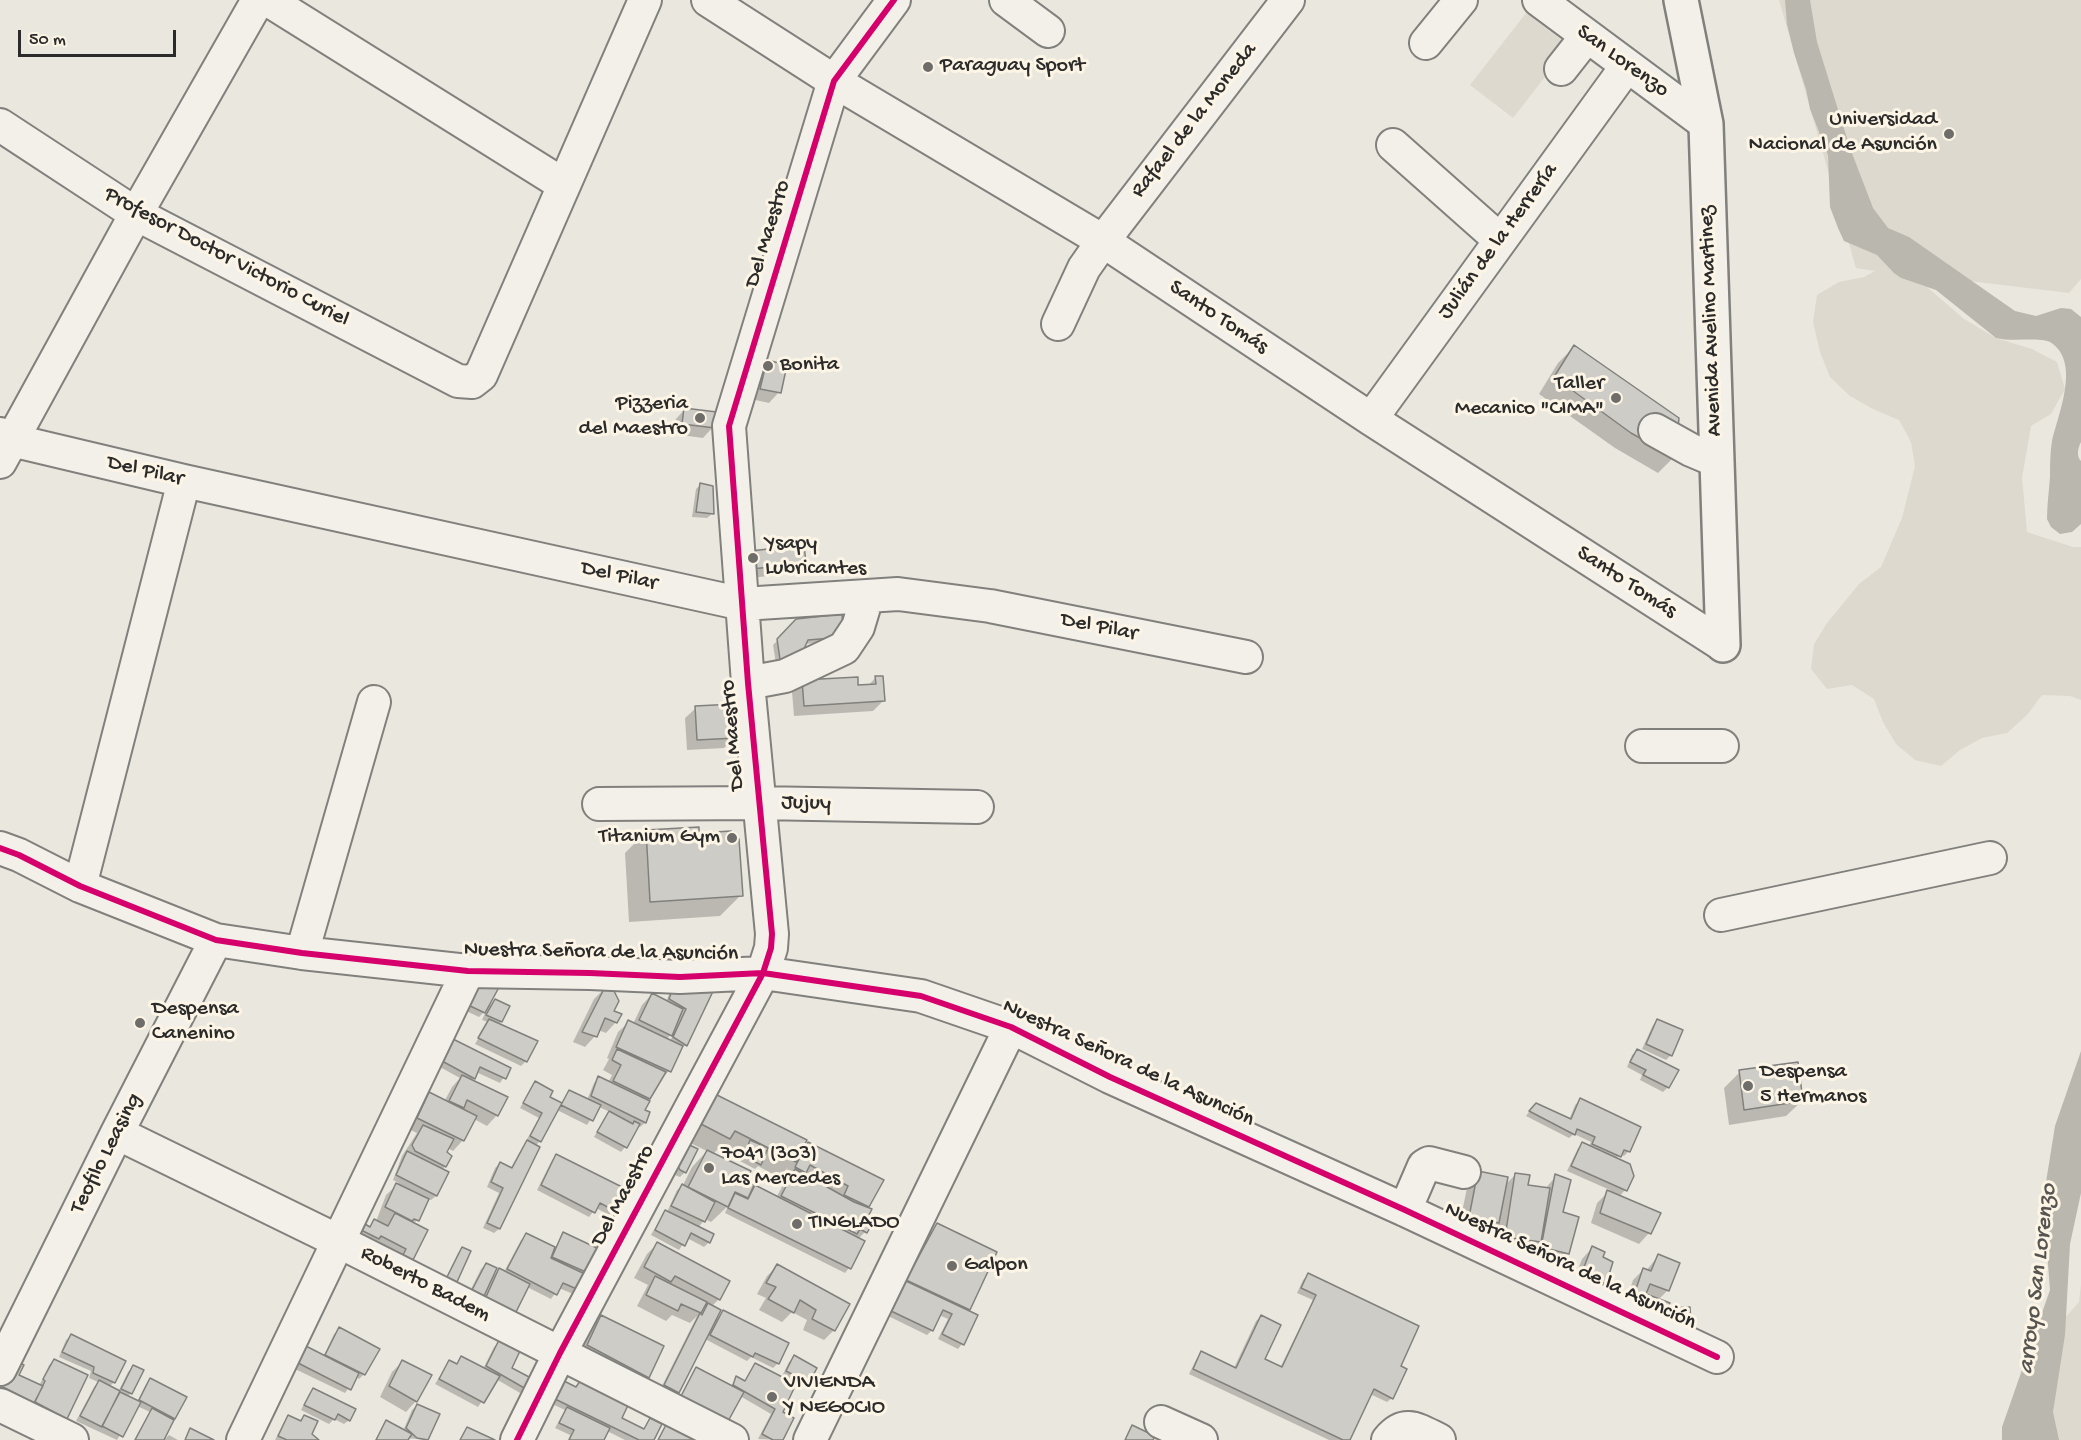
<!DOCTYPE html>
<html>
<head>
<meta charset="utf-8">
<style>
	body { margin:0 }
	#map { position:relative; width:2081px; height:1440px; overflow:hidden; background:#eae7df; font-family:"Gochi Hand",sans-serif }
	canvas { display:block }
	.scale { position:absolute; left:18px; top:30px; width:158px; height:27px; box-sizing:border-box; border:3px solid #2b2b2b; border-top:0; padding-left:8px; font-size:18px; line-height:21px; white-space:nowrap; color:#2b2b2b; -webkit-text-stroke:4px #fcf5e5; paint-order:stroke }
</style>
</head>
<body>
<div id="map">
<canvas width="2081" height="1440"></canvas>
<div class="scale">50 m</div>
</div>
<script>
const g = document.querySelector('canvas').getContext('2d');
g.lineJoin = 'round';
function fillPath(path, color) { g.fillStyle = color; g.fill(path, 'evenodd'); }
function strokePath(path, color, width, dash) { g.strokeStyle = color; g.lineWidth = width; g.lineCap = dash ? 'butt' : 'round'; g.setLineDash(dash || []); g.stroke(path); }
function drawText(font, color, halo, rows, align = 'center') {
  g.font = font + ' "Gochi Hand",sans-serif'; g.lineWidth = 6; g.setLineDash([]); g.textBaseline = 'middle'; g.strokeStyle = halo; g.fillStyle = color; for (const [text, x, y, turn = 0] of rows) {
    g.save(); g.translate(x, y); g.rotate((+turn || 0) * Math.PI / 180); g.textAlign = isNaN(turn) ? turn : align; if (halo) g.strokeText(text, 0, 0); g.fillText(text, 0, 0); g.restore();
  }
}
fillPath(new Path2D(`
	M1779 0H2081V279L2069 293 1894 272 1901 278 1927 287 1964 319 1996 338 2032 349 2057 362 2065 389 2051 414 2031 426 2022 478 2027 532 2073 547H2081V700L2070 696 2042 695 2027 715 2007 733 1982 738 1960 750 1941 766 1915 760 1896 744 1883 722 1874 699 1852 685 1827 689 1811 669 1814 644 1827 623 1859 584 1881 567 1902 518 1915 466 1911 442 1899 420 1873 409 1850 396 1830 377 1820 352 1813 322 1817 295 1839 282 1864 277 1875 271 1856 268Z
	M1526 13 1569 46 1513 118 1470 85Z
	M2081 1284V1440H2046L2062 1321 2079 1302Z`), '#ddd9ce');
fillPath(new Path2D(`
	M1785 0H1810L1817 42 1850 148 1873 208 1888 228 1909 237 2015 311 2036 316 2061 308 2071 309 2081 317V442C2078 448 2076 456 2081 461V524L2072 532 2060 534 2051 527 2047 519C2047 505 2049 491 2050 477 2050 465 2050 453 2052 441 2059 412 2081 361 2050 342 2039 337 2011 342 1996 338L1936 290 1901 278 1894 273 1877 255 1844 241 1838 228 1830 207 1828 155 1810 109 1806 89 1794 53 1787 24Z
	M2081 1051V1193L2070 1244 2065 1335 2053 1412 2059 1440H2002V1427L2050 1290 2043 1201 2055 1126Z`), '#bab7ae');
fillPath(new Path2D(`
	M1574 347 1674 457 1658 473 1615 448 1539 394 1558 363Z
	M768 362 779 392 769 403 751 399 757 372Z
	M685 409 713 427 703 438 673 434 675 420Z
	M701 484 712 514 707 518 692 517 696 489Z
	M740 563H804L794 573 742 579Z
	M797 621 838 641 804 644 801 650 777 670 773 645Z
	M876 677 883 701 873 711 794 716 792 692 803 682 868 686Z
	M696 708 735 737 724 748 687 750 685 718Z
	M647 831 698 834 741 895 720 916 629 922 625 853Z
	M477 981 487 1008 495 1000 501 1022 498 1025 526 1061 521 1066 475 1044 488 1022 482 1020 487 1009 479 1017 464 1010Z
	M713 987 686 1045 680 1049 669 1071 658 1081 646 1101 642 1111 648 1113 645 1123 640 1127 637 1126 625 1147 621 1152 594 1137 605 1117 610 1112 599 1107 587 1125 557 1110 540 1141 535 1146 538 1147 499 1229 494 1233 483 1228 499 1193 487 1187 495 1168 500 1163 510 1169 539 1118 520 1108 531 1088 535 1083 548 1098 561 1104 569 1091 587 1100 594 1083 599 1078 608 1083 612 1075 603 1070 609 1059 607 1058 618 1032 629 1022 633 1024 642 1005 652 994 666 1002 670 992ZM674 1031 670 1042 666 1040Z
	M605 988 616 1022 606 1033 598 1030 595 1036 585 1047 573 1042 594 999Z
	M1657 1021 1671 1055 1666 1060 1642 1049 1653 1025Z
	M447 1045 509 1069 500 1083 476 1072 471 1081 497 1115 487 1126 474 1119 463 1140 453 1151 448 1148 445 1153V1166L442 1170 447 1173 436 1196 431 1200 428 1199 417 1220 413 1224 426 1231 412 1260 407 1264 399 1260 402 1254 376 1241 374 1243 354 1233 358 1229 369 1228 377 1219 386 1195 399 1183 393 1180 402 1156 417 1133 408 1129 419 1104 429 1094 444 1102 452 1087 460 1078 438 1066Z
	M1637 1051 1668 1087 1663 1092 1640 1080 1642 1075 1627 1067 1632 1055Z
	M1740 1072 1802 1101 1786 1116 1729 1125 1724 1088Z
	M716 1096 799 1153 808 1144 868 1206 866 1208 865 1232 858 1239 849 1268 845 1273 725 1213 728 1206 711 1222 705 1219 698 1228 709 1242 704 1247 687 1238 679 1250 651 1235 661 1217 667 1212 677 1190 683 1185 692 1167 707 1151 686 1141ZM720 1147 741 1158 740 1161 755 1169 758 1166 778 1177 788 1168 780 1183 783 1185 776 1198 755 1187 749 1193 744 1182 713 1154Z
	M1580 1100 1629 1151 1624 1156 1620 1154 1616 1159 1632 1176 1625 1190 1619 1197 1659 1214 1649 1233 1639 1244 1591 1223 1597 1203 1610 1190 1567 1171 1578 1148 1583 1144 1589 1147 1591 1142 1574 1134 1569 1138 1526 1116 1531 1109 1569 1120 1575 1105Z
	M696 1150 684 1173 680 1177 675 1175 672 1169Z
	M556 1156 613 1210 609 1215 596 1208 589 1217 537 1190 552 1160Z
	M1479 1172 1505 1185 1516 1174 1526 1186 1545 1189 1556 1176 1567 1253 1557 1264 1531 1257 1533 1248 1524 1257 1490 1252 1494 1225 1487 1233 1459 1227 1468 1183Z
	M938 1225 995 1253 967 1312 962 1344 958 1349 938 1339 948 1319 939 1315 932 1330 927 1335 888 1316 900 1292 897 1290 927 1236Z
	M564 1234 597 1250 578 1289 573 1294 559 1288 551 1299 527 1287 514 1313 468 1295 481 1269 486 1264 491 1278 499 1270 504 1272 521 1240 526 1235 555 1249Z
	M657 1244 719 1299 712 1306 715 1320 724 1312 787 1344 778 1363 773 1368 751 1357 747 1361 705 1339 678 1392 673 1397 660 1390 697 1316 690 1323 672 1315 666 1321 637 1306 648 1285 634 1278 647 1254Z
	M463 1248 456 1281 451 1285 444 1282 458 1253Z
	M1592 1248 1601 1258 1604 1283 1594 1293 1572 1285 1582 1259Z
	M1658 1256 1668 1290 1658 1300 1662 1316 1668 1310 1690 1323 1685 1327 1622 1315 1633 1280 1643 1270 1646 1271Z
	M777 1266 834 1330 824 1340 803 1330 807 1320 792 1312 782 1322 759 1310 766 1298 757 1294 767 1276Z
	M1308 1275 1399 1366 1392 1398 1387 1402 1370 1394 1348 1440H1329L1189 1374 1197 1358 1202 1353 1234 1368 1256 1321 1261 1316 1263 1360 1280 1368 1313 1300 1297 1293 1303 1280Z
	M602 1317 647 1377 637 1387 578 1355 591 1327Z
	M339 1329 364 1374 359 1379 356 1377 345 1393 295 1369 289 1358 323 1357 334 1334Z
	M71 1336 114 1382 109 1387 118 1392 128 1372 133 1367 131 1393 127 1397 137 1402 146 1384 151 1380 174 1418 162 1440H134L150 1412 137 1406 117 1440 76 1421 94 1387 98 1382 89 1378 91 1371 59 1357 66 1340Z
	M499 1342 510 1369 525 1388 520 1393 496 1379 478 1407 435 1384 449 1362 456 1365 462 1357 483 1369 494 1347Z
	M794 1357 808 1382 804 1387 795 1383 780 1413 782 1440 758 1439 771 1414 740 1396 675 1406 692 1374 697 1369 730 1387 737 1378 744 1382 755 1365 781 1378 789 1362Z
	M54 1360 86 1376 66 1419 61 1423 0 1392V1381L17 1375 39 1386 49 1365Z
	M402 1362 416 1401 406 1412 380 1397 392 1372Z
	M580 1382 620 1419 643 1430 650 1420 653 1440H625L607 1431 602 1440H568L570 1435 555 1428 565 1410 552 1404 560 1388 565 1383 574 1388Z
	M314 1389 349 1420 344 1424 334 1419 329 1424 301 1410 309 1394Z
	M417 1405 427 1439 425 1440 408 1438 407 1440H375L387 1422 403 1431 412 1410Z
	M304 1416 310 1435 318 1440H275L284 1422 288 1417 299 1421Z
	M169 1435 178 1440H164Z`), '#0003');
const building = new Path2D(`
	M1574 345 1679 418 1675 458 1631 433 1554 377Z
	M767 360 787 365 781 393 760 389Z
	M684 408 717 412 715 428 682 424Z
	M700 483 713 486 714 514 696 512Z
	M804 545 806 563 752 569 750 551Z
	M842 614 844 637 808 640 803 651 781 666 777 639 796 619Z
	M875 676H883L885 701 804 706 802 680 858 677V685L876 684Z
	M735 704 736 738 697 740 695 706Z
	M699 827V833L731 831 739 839 743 896 650 902 646 830Z
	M482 974 503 980 485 1013 468 1005Z
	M674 985H716L687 1046 673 1037 686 1009 669 999Z
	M605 987 613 989 619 1001 614 1011 622 1014 617 1023 605 1018 597 1037 582 1032Z
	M652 993 683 1009 672 1036 639 1020Z
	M495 999 510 1006 502 1022 486 1015Z
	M489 1019 538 1041 527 1062 478 1038Z
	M1657 1019 1683 1030 1672 1056 1646 1044Z
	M628 1020 683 1046 671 1072 616 1047Z
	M451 1038 511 1068 506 1079 480 1067 475 1079 442 1061Z
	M617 1049 666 1072 650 1099 613 1081 621 1065 612 1060Z
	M1637 1049 1679 1070 1669 1088 1643 1075 1646 1070 1630 1062Z
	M1798 1062 1803 1101 1744 1110 1739 1070Z
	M462 1075 508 1097 498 1116 467 1100 464 1108 449 1101Z
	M598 1076 650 1101 645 1110 650 1112 646 1123 591 1096Z
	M535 1081 553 1091 550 1097 562 1103 541 1142 530 1136 542 1113 523 1103Z
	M569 1090 601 1105 593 1121 561 1105Z
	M429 1092 477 1116 464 1141 417 1118Z
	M715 1094 807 1140 796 1162 735 1131 730 1139 701 1124Z
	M1580 1098 1641 1127 1630 1152 1624 1150 1621 1157 1592 1144 1595 1137 1577 1129 1575 1135 1529 1111 1536 1103 1571 1119Z
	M609 1111 633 1124 634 1121 640 1124 627 1148 597 1132Z
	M423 1125 454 1139 447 1152 452 1156 446 1167 415 1151 412 1145Z
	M527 1140 540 1147 500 1229 487 1223 503 1188 491 1182 500 1162 512 1168Z
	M750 1140 768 1148 761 1165 744 1156Z
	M681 1141 698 1149 686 1173 680 1170 676 1163Z
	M808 1142 884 1180 869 1207 844 1195 848 1186 810 1165 806 1173 795 1167Z
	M1582 1142 1630 1164 1634 1176 1627 1191 1571 1166Z
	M707 1150 751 1171 746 1181 754 1185 748 1198 735 1192 728 1207 688 1187Z
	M407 1151 449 1172 437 1196 396 1175Z
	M556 1154 626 1189 615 1211 600 1203 595 1213 541 1185Z
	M795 1169 854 1202 872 1209 869 1215 875 1219 867 1233 860 1229 857 1234 781 1196Z
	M1478 1171 1508 1177 1499 1223 1469 1217Z
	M1515 1173 1530 1175 1528 1185 1550 1188 1541 1242 1505 1237Z
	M1555 1174 1571 1180 1563 1212 1579 1217 1569 1254 1541 1247Z
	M396 1183 429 1199 419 1221 414 1219 412 1221 385 1207Z
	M682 1184 715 1202 705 1222 671 1206Z
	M755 1185 865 1241 851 1269 728 1208 735 1193 748 1199Z
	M1607 1190 1661 1213 1651 1234 1600 1213Z
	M665 1210 714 1234 710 1243 691 1233 685 1246 655 1230Z
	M395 1213 428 1230 413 1260 403 1255 406 1249 381 1236 379 1239 357 1228 365 1224 370 1227 374 1219 388 1226Z
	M937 1223 997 1252 970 1310 906 1280Z
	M563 1232 599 1249 588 1273 552 1257Z
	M526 1233 555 1247 551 1258 587 1275 579 1290 563 1283 557 1295 507 1269Z
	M657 1242 730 1281 720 1300 675 1276 671 1282 644 1267Z
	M1592 1246 1605 1252 1603 1257 1613 1262 1606 1284 1581 1275Z
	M462 1247 471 1251 457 1282 447 1277Z
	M1658 1254 1680 1263 1669 1291 1650 1284 1646 1294 1670 1303 1662 1318 1631 1304 1643 1268 1651 1271Z
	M486 1263 497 1268 484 1296 472 1290Z
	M777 1264 850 1304 835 1331 812 1319 816 1310 800 1300 794 1313 768 1299 776 1287 766 1283Z
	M499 1268 530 1284 515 1314 486 1297Z
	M1308 1273 1419 1326 1401 1366 1407 1369 1393 1399 1374 1389 1350 1440H1343L1193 1369 1201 1351 1236 1368 1261 1315 1281 1325 1265 1359 1282 1367 1316 1295 1301 1288Z
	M655 1276 707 1302 701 1313 681 1304 678 1311 646 1295Z
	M906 1281 978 1315 964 1345 942 1334 952 1314 943 1310 933 1331 891 1311Z
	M708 1303 721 1310 679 1393 664 1385 700 1313 702 1315Z
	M1690 1307 1691 1323 1673 1324 1663 1319 1668 1308Z
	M723 1310 789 1343 779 1364 755 1353 753 1357 710 1335Z
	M601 1315 664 1346 649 1378 587 1345Z
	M339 1327 380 1349 365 1375 325 1355Z
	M71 1334 126 1361 115 1383 93 1373 94 1367 62 1352Z
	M499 1340 520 1351 512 1368 531 1378 526 1389 486 1366Z
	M298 1342 359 1373 351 1390 300 1364 293 1352Z
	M794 1355 817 1368 809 1383 786 1371Z
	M461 1356 500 1376 484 1403 439 1379 449 1360 457 1364Z
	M12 1359 24 1365 19 1375 43 1386 34 1403 3 1387 1 1381Z
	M54 1359 88 1375 67 1419 35 1402 45 1381 43 1379Z
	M402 1360 432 1375 417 1402 389 1386Z
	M755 1363 796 1384 783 1412 794 1418 783 1440H773L762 1434 775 1409 733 1385 736 1376 745 1381Z
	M133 1365 144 1370 132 1394 121 1389Z
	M696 1367 744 1392 726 1425 679 1400Z
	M150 1378 187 1397 175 1419 139 1400Z
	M99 1380 120 1391 102 1427 80 1416Z
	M564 1381 576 1387 580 1381 630 1401 622 1418 644 1429 650 1418 662 1424 654 1440H639L555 1399Z
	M313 1388 356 1409 350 1421 338 1414 335 1420 304 1405Z
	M120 1392 141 1402 123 1437 102 1426Z
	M417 1404 440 1414 428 1440 417 1438 406 1428Z
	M567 1407 610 1428 604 1440H569L574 1430 559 1423Z
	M152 1408 174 1420 164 1440H135Z
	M288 1415 301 1421 304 1415 318 1421 312 1434 319 1440H287L278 1436Z
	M386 1420 412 1434 408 1440H376Z
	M668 1421 698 1440H658Z
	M1132 1425 1155 1436 1153 1440H1125Z
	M467 1427 495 1440H460Z
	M190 1428 214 1440H185Z`);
fillPath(building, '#ceccc6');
strokePath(building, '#81807c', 1.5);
const minor = new Path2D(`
	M268 0 564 185
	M708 0 834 81 1103 241 1371 419 1723 645
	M1006 0 1048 31
	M1539 0 1706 124
	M1426 43 1461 0
	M1561 69 1587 36
	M0 125 136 214 458 381 472 382 481 375 645 0
	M1393 145 1500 240
	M1058 324 1084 268 1103 241 1288 0
	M1371 419 1627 66
	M1655 430 1691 450 1717 461
	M0 434 11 440 184 481 743 604 898 594 990 606 1246 657
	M0 462 136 214 258 0
	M748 683 785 676 844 648 858 627 867 597
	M1642 746H1722
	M599 804 758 803 977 807
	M0 848 19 855 80 886 216 940 302 953 468 971 590 973 680 977 763 973 921 996 1011 1027 1110 1077 1405 1210 1717 1357
	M80 886 184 481
	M1721 915 1990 858
	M302 953 374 702
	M117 1133 338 1241 732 1440
	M1405 1210 1424 1166 1429 1163 1464 1172
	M0 1369 117 1133 216 940
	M0 1405 72 1440
	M1161 1422 1201 1440
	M243 1440 468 971
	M517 1440 560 1353 763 973 771 948 772 934 748 683 729 426 834 81 894 0
	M810 1440 1011 1027
	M1388 1440C1405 1419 1418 1430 1439 1440`);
const major = new Path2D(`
	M1681 0 1706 124 1723 645`);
strokePath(minor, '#81807c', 36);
strokePath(major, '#81807c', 38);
strokePath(minor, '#f3f0ea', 32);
strokePath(major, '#f3f0ea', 33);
strokePath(new Path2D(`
	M0 848 19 855 80 886 216 940 302 953 468 971 590 973 680 977 763 973 921 996 1011 1027 1110 1077 1405 1210 1717 1357
	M517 1440 560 1353 763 973 771 948 772 934 748 683 729 426 834 81 894 0`), '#d6006c', 6);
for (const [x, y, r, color] of [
	[928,67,6,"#6e6d6a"],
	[1949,134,6,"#6e6d6a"],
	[768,366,6,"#6e6d6a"],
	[1616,398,6,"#6e6d6a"],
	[700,418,6,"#6e6d6a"],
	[753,558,6,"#6e6d6a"],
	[732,838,6,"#6e6d6a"],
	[140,1023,6,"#6e6d6a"],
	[1748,1086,6,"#6e6d6a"],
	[709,1168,6,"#6e6d6a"],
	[797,1224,6,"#6e6d6a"],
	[952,1266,6,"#6e6d6a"],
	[772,1397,6,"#6e6d6a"]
]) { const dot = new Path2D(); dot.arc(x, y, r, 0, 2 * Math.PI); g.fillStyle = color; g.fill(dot); strokePath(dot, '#fcf5e5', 2); }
drawText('22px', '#2b2b2b', '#fcf5e5', [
	["San Lorenzo",1622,62,36],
	["Rafael de la Moneda",1195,121,-52],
	["Del Maestro",769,234,-73],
	["Julián de la Herrería",1499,242,-54],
	["Profesor Doctor Victorio Curiel",226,258,28],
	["Santo Tomás",1218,318,34],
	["Avenida Avelino Martinez",1712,321,-92],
	["Del Pilar",145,472,13],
	["Del Pilar",619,577,12],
	["Santo Tomás",1626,583,33],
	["Del Pilar",1099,628,11],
	["Del Maestro",734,735,-95],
	["Jujuy",806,804,1],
	["Nuestra Señora de la Asunción",601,953,1],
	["Nuestra Señora de la Asunción",1128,1064,25],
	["Teofilo Leasing",107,1154,-63],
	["Del Maestro",624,1196,-62],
	["Nuestra Señora de la Asunción",1570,1267,25],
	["Roberto Badem",425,1285,27]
]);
drawText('22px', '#2b2b2b', '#fcf5e5', [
	["Paraguay Sport",940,67],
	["Universidad",1937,121,"right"],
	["Nacional de Asunción",1937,146,"right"],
	["Bonita",780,366],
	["Taller",1604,385,"right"],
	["Mecanico \"CIMA\"",1604,410,"right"],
	["Pizzeria",688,405,"right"],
	["del Maestro",688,430,"right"],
	["Ysapy",765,545],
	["Lubricantes",765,570],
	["Titanium Gym",720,838,"right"],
	["Despensa",152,1010],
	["Canenino",152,1035],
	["Despensa",1760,1073],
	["5 Hermanos",1760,1098],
	["7041 (303)",721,1155],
	["Las Mercedes",721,1180],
	["TINGLADO",809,1224],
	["Galpon",964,1266],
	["VIVIENDA",784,1384],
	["Y NEGOCIO",784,1409]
], 'left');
drawText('italic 24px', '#565552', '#fcf5e5', [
	["arroyo San Lorenzo",2039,1279,-83]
]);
</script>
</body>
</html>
